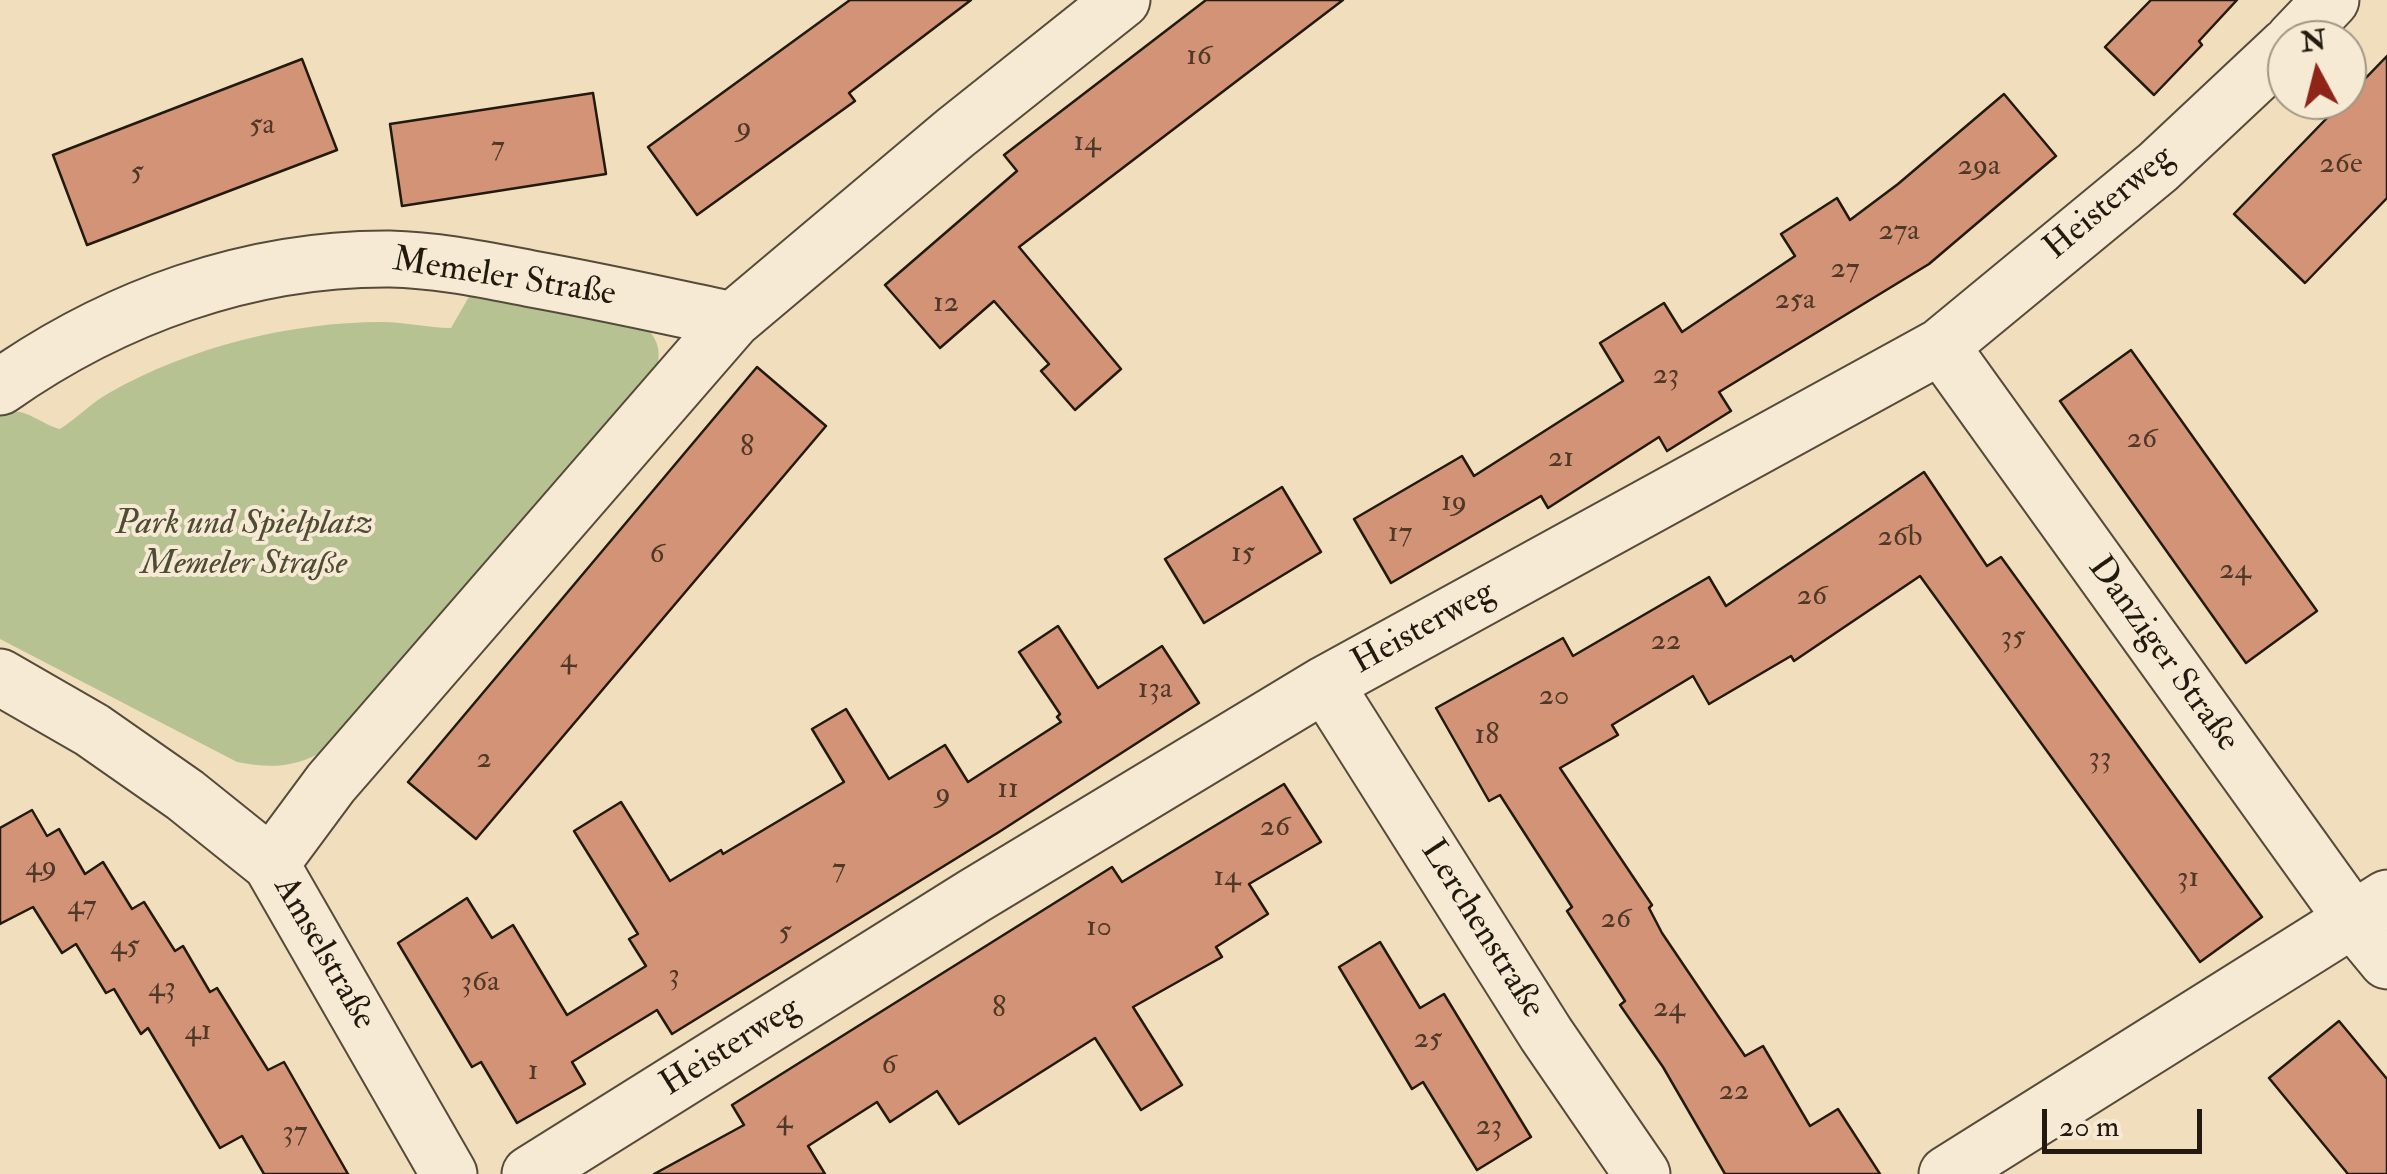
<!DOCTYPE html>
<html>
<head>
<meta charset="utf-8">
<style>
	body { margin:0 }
	#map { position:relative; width:2387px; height:1174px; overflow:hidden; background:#f1debd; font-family:"IM FELL Double Pica",serif }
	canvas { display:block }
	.north { position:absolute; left:2267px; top:20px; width:100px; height:100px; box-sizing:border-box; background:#f6ead4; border:2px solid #a19785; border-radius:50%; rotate:353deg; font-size:28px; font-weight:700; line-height:40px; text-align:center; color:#221a0e }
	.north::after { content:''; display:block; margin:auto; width:35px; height:45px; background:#8f2418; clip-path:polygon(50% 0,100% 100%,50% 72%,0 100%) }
	.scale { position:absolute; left:2042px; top:1109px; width:160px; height:45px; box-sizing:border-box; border:5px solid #221a0e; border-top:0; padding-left:12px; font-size:30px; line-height:35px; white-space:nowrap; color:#221a0e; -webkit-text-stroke:8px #f6ead4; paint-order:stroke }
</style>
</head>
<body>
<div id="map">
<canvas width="2387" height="1174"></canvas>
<div class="north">N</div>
<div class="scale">20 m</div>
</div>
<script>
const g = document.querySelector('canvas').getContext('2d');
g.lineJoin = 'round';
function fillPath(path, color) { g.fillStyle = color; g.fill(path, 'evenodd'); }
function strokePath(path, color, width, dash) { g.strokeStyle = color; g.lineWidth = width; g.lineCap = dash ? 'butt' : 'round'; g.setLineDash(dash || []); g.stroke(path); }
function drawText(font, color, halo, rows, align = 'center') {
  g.font = font + ' "IM FELL Double Pica",serif'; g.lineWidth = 8; g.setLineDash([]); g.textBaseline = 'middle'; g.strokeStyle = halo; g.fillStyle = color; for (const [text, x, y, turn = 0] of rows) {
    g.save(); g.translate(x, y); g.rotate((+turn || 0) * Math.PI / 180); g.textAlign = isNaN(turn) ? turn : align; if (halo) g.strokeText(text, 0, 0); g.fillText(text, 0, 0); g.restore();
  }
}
fillPath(new Path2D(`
	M474 288 644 325C659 340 663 354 654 375L318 754C291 768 267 768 237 762L0 639V416C21 402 39 424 60 429 77 418 91 403 109 393 190 347 290 322 382 322 406 322 428 328 451 328Z`), '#b7c293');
const building = new Path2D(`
	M850 0H971L849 93 855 101 697 215 648 147Z
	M1206 0H1343L1019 247 1121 369 1075 410 1041 371 1049 364 994 301 940 348 885 285 1017 171 1004 155Z
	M2151 0H2237L2199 41 2202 45 2154 95 2105 47Z
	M2387 56V198L2305 283 2234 214Z
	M302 59 337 150 87 245 53 155Z
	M593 93 606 174 402 206 390 124Z
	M2004 94 2056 156 1929 264 1719 392 1731 411 1667 451 1659 437 1548 508 1541 496 1391 583 1354 519 1462 456 1474 476 1623 381 1600 343 1664 303 1682 332 1795 256 1781 234 1837 198 1850 220 1898 184Z
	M2131 350 2317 611 2246 663 2060 401Z
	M757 367 826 426 476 839 408 782Z
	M1924 472 1987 566 2001 557 2262 917 2200 962 1920 576 1794 661 1791 656 1709 704 1693 676 1612 725 1618 735 1560 768 1652 905 1649 908 1662 933 1745 1056 1763 1046 1810 1126 1838 1109 1880 1174H1725L1663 1067 1620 1005 1625 1001 1567 911 1572 907 1500 795 1489 801 1436 708 1563 638 1573 656 1709 577 1726 606Z
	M1282 487 1321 552 1204 623 1165 559Z
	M1058 626 1098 688 1162 646 1199 703 999 832 672 1034 657 1010 572 1062 585 1084 517 1123 481 1062 472 1067 398 943 467 898 492 938 513 925 567 1015 646 966 629 939 638 934 574 831 621 802 670 881 721 850 723 854 844 782 812 729 846 709 889 779 945 745 968 782 1061 722 1057 717 1060 714 1019 652Z
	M1284 784 1321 842 1249 884 1268 914 1216 947 1222 957 1133 1007 1182 1085 1141 1110 1095 1038 959 1124 937 1091 890 1122 877 1102 808 1146 825 1174H654L744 1125 732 1105 1112 867 1122 882Z
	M32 810 47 836 59 829 85 874 103 862 132 909 144 902 175 951 183 946 210 992 217 988 268 1070 284 1062 348 1174H264L242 1136 220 1148 148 1028 141 1034 114 989 106 993 76 944 62 953 33 907 0 924V828Z
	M1380 942 1420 1008 1444 994 1531 1137 1477 1170 1423 1082 1412 1089 1339 967Z
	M2339 1021 2387 1079V1174H2348L2269 1078Z`);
fillPath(building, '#d39376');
strokePath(building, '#221a0e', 2.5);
const minor = new Path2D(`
	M2293 40 2331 0
	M1941 346 2354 921 2387 961
	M0 387C114 307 249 258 390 259 438 260 485 270 532 279 599 291 666 306 733 320
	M0 677 92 730 185 795 271 864 449 1174
	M1325 684 1546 1034 1642 1174
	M271 864 331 783 733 320 955 133 1122 0
	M530 1174 974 896 1325 684 1941 346 2158 167 2287 46
	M1947 1174 2387 898`);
strokePath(minor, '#564b3a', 59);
strokePath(minor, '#f6ead4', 55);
drawText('30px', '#4e3828', null, [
	["16",1199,58],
	["5a",262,127],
	["9",744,130],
	["14",1087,144],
	["7",498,149],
	["26e",2341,166],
	["29a",1979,168],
	["5",137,174],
	["27a",1899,233],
	["27",1845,271],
	["25a",1795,302],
	["12",946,305],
	["23",1666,377],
	["26",2142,441],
	["8",747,449],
	["21",1561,460],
	["19",1454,504],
	["17",1400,535],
	["26b",1900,539],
	["15",1243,555],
	["6",657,556],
	["24",2235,572],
	["26",1812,598],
	["35",2013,639],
	["22",1666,643],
	["4",568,661],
	["13a",1155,691],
	["20",1554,698],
	["18",1487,737],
	["33",2100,760],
	["2",484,761],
	["11",1008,791],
	["9",943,796],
	["26",1275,829],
	["49",41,869],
	["7",839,871],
	["14",1227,879],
	["31",2188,880],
	["47",82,908],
	["26",1616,921],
	["10",1099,929],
	["5",785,934],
	["45",125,948],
	["3",674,977],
	["36a",480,984],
	["43",162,990],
	["8",999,1010],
	["24",1669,1010],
	["41",198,1033],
	["25",1428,1041],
	["6",889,1067],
	["1",533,1073],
	["22",1734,1093],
	["4",784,1122],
	["23",1489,1128],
	["37",295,1134]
]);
drawText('35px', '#221a0e', '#f6ead4', [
	["Heisterweg",2110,204,-40],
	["Memeler Straße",504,279,9],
	["Heisterweg",1424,629,-29],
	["Danziger Straße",2162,655,54],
	["Lerchenstraße",1481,930,58],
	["Amselstraße",323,954,60],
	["Heisterweg",731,1048,-32]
]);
drawText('italic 35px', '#4f4c36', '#f6ead4', [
	["Park und Spielplatz",244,525],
	["Memeler Straße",244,565]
]);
</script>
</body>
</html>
